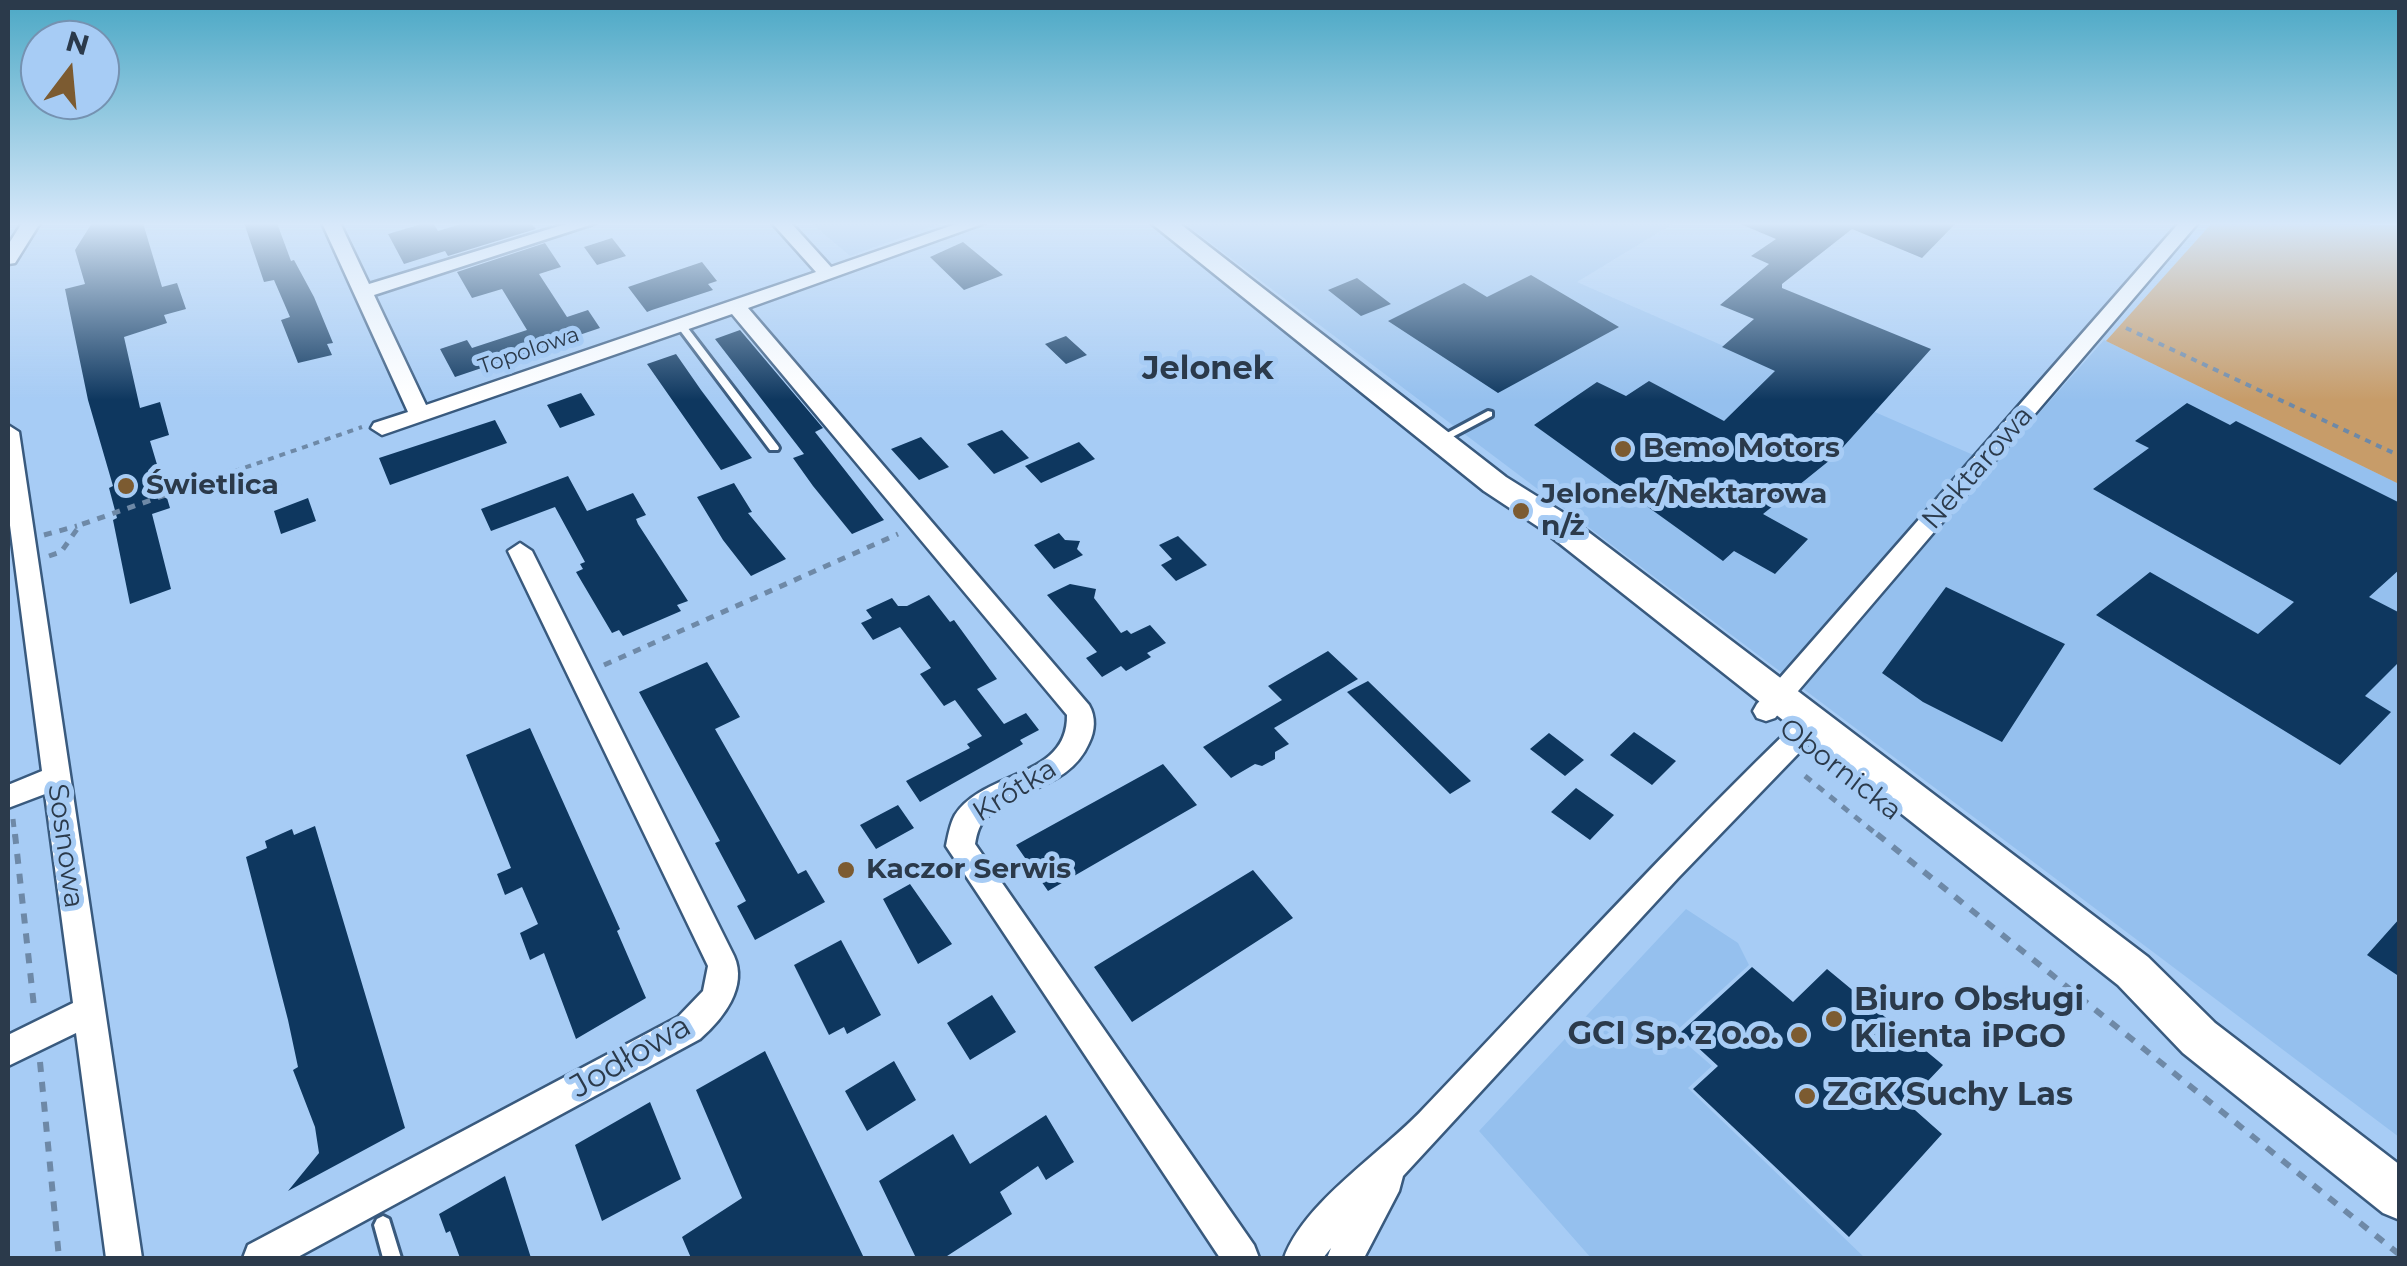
<!DOCTYPE html>
<html>
<head>
<meta charset="utf-8">
<style>
	body { margin:0 }
	#map { position:relative; width:2407px; height:1266px; overflow:hidden; background:#a7ccf5; font-family:Montserrat,sans-serif }
	canvas { display:block }
	.frame { position:absolute; inset:0; border:10px solid #2b3a4b; pointer-events:none }
	.north { position:absolute; left:20px; top:20px; width:100px; height:100px; box-sizing:border-box; background:#a7ccf5; border:2px solid #7592b1; border-radius:50%; rotate:16deg; font-size:28px; font-weight:700; line-height:40px; text-align:center; color:#2b3a4b }
	.north::after { content:''; display:block; margin:auto; width:35px; height:45px; background:#7c5b31; clip-path:polygon(50% 0,100% 100%,50% 72%,0 100%) }
</style>
</head>
<body>
<div id="map">
<canvas width="2407" height="1266"></canvas>
<div class="frame"></div>
<div class="north">N</div>
</div>
<script>
const g = document.querySelector('canvas').getContext('2d');
g.lineJoin = 'round';
function fillPath(path, color) { g.fillStyle = color; g.fill(path, 'evenodd'); }
function strokePath(path, color, width, dash) { g.strokeStyle = color; g.lineWidth = width; g.lineCap = dash ? 'butt' : 'round'; g.setLineDash(dash || []); g.stroke(path); }
function drawText(font, color, halo, rows, align = 'center') {
  g.font = font + ' Montserrat,sans-serif'; g.lineWidth = 10; g.setLineDash([]); g.textBaseline = 'middle'; g.strokeStyle = halo; g.fillStyle = color; for (const [text, x, y, turn = 0] of rows) {
    g.save(); g.translate(x, y); g.rotate((+turn || 0) * Math.PI / 180); g.textAlign = isNaN(turn) ? turn : align; if (halo) g.strokeText(text, 0, 0); g.fillText(text, 0, 0); g.restore();
  }
}
fillPath(new Path2D(`
	M811 223H942L850 256Z
	M1184 223H1674L1577 282 1994 464 2104 340 2399 484V1137Z
	M1686 909 1738 943 1749 965 1674 1033 1712 1066 1688 1088 1865 1258H1591L1479 1131Z`), '#95c0ee');
fillPath(new Path2D(`
	M2212 223 2399 225V484L2106 341Z`), '#c79c69');
fillPath(new Path2D(`
	M92 223H143L162 287 177 283 186 309 164 315 167 323 124 337 140 408 160 402 169 435 150 441 170 508 152 514 171 589 130 604 113 520 117 518 109 488 113 486 88 400 65 289 85 284 75 250Z
	M244 223H277L291 261 294 260 314 297 333 343 327 344 332 355 298 363 281 320 290 317 274 280 264 282Z
	M425 223H433L438 231 464 223H531L536 229 448 256 445 251 404 264 388 234Z
	M1738 223H1956L1922 258 1852 229 1782 284V288L1931 349 1835 456 1763 514 1808 539 1775 574 1734 551 1723 561 1534 425 1597 382 1626 396 1649 381 1724 421 1775 371 1722 347 1754 319 1720 305 1769 264 1751 256 1776 239Z
	M612 238 626 256 597 265 584 247Z
	M963 242 1003 275 964 290 930 257Z
	M545 243 561 267 539 274 567 317 588 310 600 328 455 377 440 349 467 340 472 348 527 330 502 289 472 298 457 272Z
	M702 262 717 281 708 284 713 290 652 310 647 312 628 287Z
	M1531 275 1619 327 1498 393 1388 321 1464 283 1487 297Z
	M1357 278 1391 304 1361 316 1328 290Z
	M740 330 823 428 815 432 884 520 852 534 813 486 793 458 804 454 715 339Z
	M1066 336 1087 355 1066 364 1045 344Z
	M676 354 701 390 752 458 721 470 647 364Z
	M581 393 595 415 560 428 547 405Z
	M2187 403 2230 425 2236 421 2400 503V569L2369 597 2400 613V661L2365 696 2391 712 2340 765 2096 615 2150 572 2258 634 2294 602 2093 489 2149 448 2135 441Z
	M495 420 507 443 390 485 379 458Z
	M1002 430 1029 458 994 474 967 444Z
	M921 437 949 467 919 480 891 449Z
	M1079 442 1095 459 1041 483 1025 466Z
	M568 476 587 511 633 493 646 515 636 519 638 524 688 601 677 605 681 611 623 636 619 630 612 633 576 572 583 569 580 564 585 562 555 507 491 531 481 509Z
	M734 483 752 512 748 513 786 559 751 576 723 540 697 497Z
	M308 498 316 521 281 534 274 511Z
	M1059 533 1065 540 1080 541 1077 549 1083 555 1054 569 1034 545Z
	M1178 536 1207 565 1176 581 1161 565 1172 559 1159 545Z
	M1070 584 1096 589 1094 598 1121 633 1127 630 1131 634 1150 625 1166 643 1147 653 1151 657 1126 671 1121 666 1102 677 1086 658 1097 652 1047 595Z
	M1946 587 2065 644 2002 742 1923 702 1882 673Z
	M929 595 950 622 954 620 997 679 977 689 1004 724 1026 713 1039 730 1020 740 1023 744 920 802 906 781 970 748 967 744 982 736 955 700 944 706 920 674 931 668 900 627 873 640 861 623 872 618 866 610 892 598 898 606H907Z
	M1328 651 1358 679 1274 728 1289 744 1275 752V759L1262 766 1255 764 1231 778 1203 747 1282 700 1268 686Z
	M707 662 740 717 715 729 798 874 806 870 825 902 755 940 737 906 746 901 715 843 720 841 639 692Z
	M1368 681 1436 747 1471 781 1450 794 1347 692Z
	M530 728 620 929 617 931 646 998 576 1039 544 953 530 960 520 933 538 924 522 887 505 895 497 874 511 868 466 755Z
	M1634 732 1676 761 1652 785 1610 755Z
	M1549 733 1584 760 1565 776 1530 749Z
	M1163 764 1197 805 1048 891 1016 845Z
	M1576 788 1614 815 1590 840 1551 812Z
	M898 805 914 828 876 849 860 825Z
	M315 826 405 1128 288 1191 319 1153 315 1127 293 1070 298 1067 288 1020 246 857 267 848 265 841 292 829 294 835Z
	M1253 870 1293 918 1132 1022 1094 967Z
	M910 884 952 944 918 964 883 899Z
	M2400 918V977L2367 955Z
	M841 940 881 1015 847 1034 844 1027 829 1035 794 965Z
	M1752 967 1793 1002 1827 969 1943 1065 1907 1103 1942 1134 1849 1237 1693 1089 1718 1066 1681 1032Z
	M992 995 1016 1032 970 1060 947 1023Z
	M765 1051 864 1258H691L682 1237 742 1198 696 1090Z
	M894 1061 916 1100 867 1131 845 1091Z
	M650 1102 681 1179 602 1221 575 1145Z
	M1046 1115 1074 1162 1046 1180 1038 1166 1000 1192 1012 1214 944 1258H916L879 1181 953 1134 970 1164Z
	M505 1176 531 1258H460L450 1231 446 1233 439 1214Z`), '#0e375f');
const service = new Path2D(`
	M681 322 684 323 778 446 779 448 778 450H770L676 325Z
	M1488 411 1492 412V416L1443 442 1439 443 1434 440Z
	M383 1216 389 1219 401 1258H383L374 1225 377 1219Z`);
const minor = new Path2D(`
	M22 223H40L15 263 8 264V245Z
	M322 223H340L369 284 569 223H596L374 295 426 405 816 272 772 223H791L831 267 959 223H985L748 308 1089 705C1096 717 1095 731 1089 743 1069 788 1022 785 988 816 979 824 977 833 975 844L1254 1245 1259 1258H1220L946 846C948 836 950 824 955 815 984 770 1068 779 1067 715L732 314 382 435 371 428 374 423 408 412Z
	M2179 223H2198L1775 718 1766 721 1757 718 1753 711 1757 704Z
	M8 425 19 432 142 1258H106L76 1033 8 1066V1035L73 1003 45 794 8 808V785L42 771 8 510Z
	M520 543 532 551 734 956C748 987 723 1019 700 1039L296 1258H243L248 1245 678 1017 703 991 708 966 508 551Z
	M1813 712 1822 715 1826 722 1822 729 1678 878 1403 1176 1399 1191 1364 1258H1327L1331 1248 1323 1258H1284C1304 1202 1382 1153 1423 1109 1549 977 1672 842 1804 715Z`);
const secondary = new Path2D(`
	M1151 223H1179L1506 477 1562 512 2148 957 2215 1023 2400 1165V1220L2383 1213 2183 1053 2118 985 1540 528 1484 491Z`);
strokePath(service, '#395a7e', 6);
strokePath(minor, '#395a7e', 5);
strokePath(secondary, '#395a7e', 5);
strokePath(new Path2D(`
	M2126 328 2400 456
	M166 495 362 427`), '#6e89a7', 4, [6, 6]);
strokePath(new Path2D(`
	M44 535 77 526
	M49 556 61 552 80 525 174 492
	M604 665 898 534
	M1805 776 1880 837
	M13 819 15 837`), '#6e89a7', 5, [8, 8]);
strokePath(new Path2D(`
	M15 834 34 1007
	M1877 834 2400 1255
	M40 1062 59 1258`), '#6e89a7', 6, [10, 10]);
fillPath(service, '#fff');
fillPath(minor, '#fff');
fillPath(secondary, '#fff');
const sky = g.createLinearGradient(0, 0, 0, 400);
sky.addColorStop(0, '#4ba8c5');
sky.addColorStop(0.56, '#d7e8fa');
sky.addColorStop(1, '#d7e8fa00');
g.fillStyle = sky;
g.fillRect(0, 0, 2407, 400);
for (const [x, y, r, color] of [
	[1623,449,10,"#7c5b31"],
	[126,486,10,"#7c5b31"],
	[1521,511,10,"#7c5b31"],
	[846,870,10,"#7c5b31"],
	[1834,1019,10,"#7c5b31"],
	[1799,1035,10,"#7c5b31"],
	[1807,1096,10,"#7c5b31"]
]) { const dot = new Path2D(); dot.arc(x, y, r, 0, 2 * Math.PI); g.fillStyle = color; g.fill(dot); strokePath(dot, '#a7ccf5', 4); }
drawText('22px', '#2b3a4b', '#a7ccf5', [
	["Topolowa",529,351,-19]
]);
drawText('bold 28px', '#2b3a4b', '#a7ccf5', [
	["Bemo Motors",1643,449],
	["Świetlica",146,486],
	["Jelonek/Nektarowa",1541,495],
	["n/ż",1541,527],
	["Kaczor Serwis",866,870]
], 'left');
drawText('28px', '#2b3a4b', '#a7ccf5', [
	["Nektarowa",1978,468,-49],
	["Obornicka",1840,770,38],
	["Krótka",1015,791,-32],
	["Sosnowa",65,846,82]
]);
drawText('bold 32px', '#2b3a4b', '#a7ccf5', [
	["Jelonek",1208,370]
]);
drawText('bold 32px', '#2b3a4b', '#a7ccf5', [
	["Biuro Obsługi",1854,1001],
	["Klienta iPGO",1854,1038],
	["GCI Sp. z o.o.",1779,1035,"right"],
	["ZGK Suchy Las",1827,1096]
], 'left');
drawText('32px', '#2b3a4b', '#a7ccf5', [
	["Jodłowa",631,1057,-30]
]);
</script>
</body>
</html>
